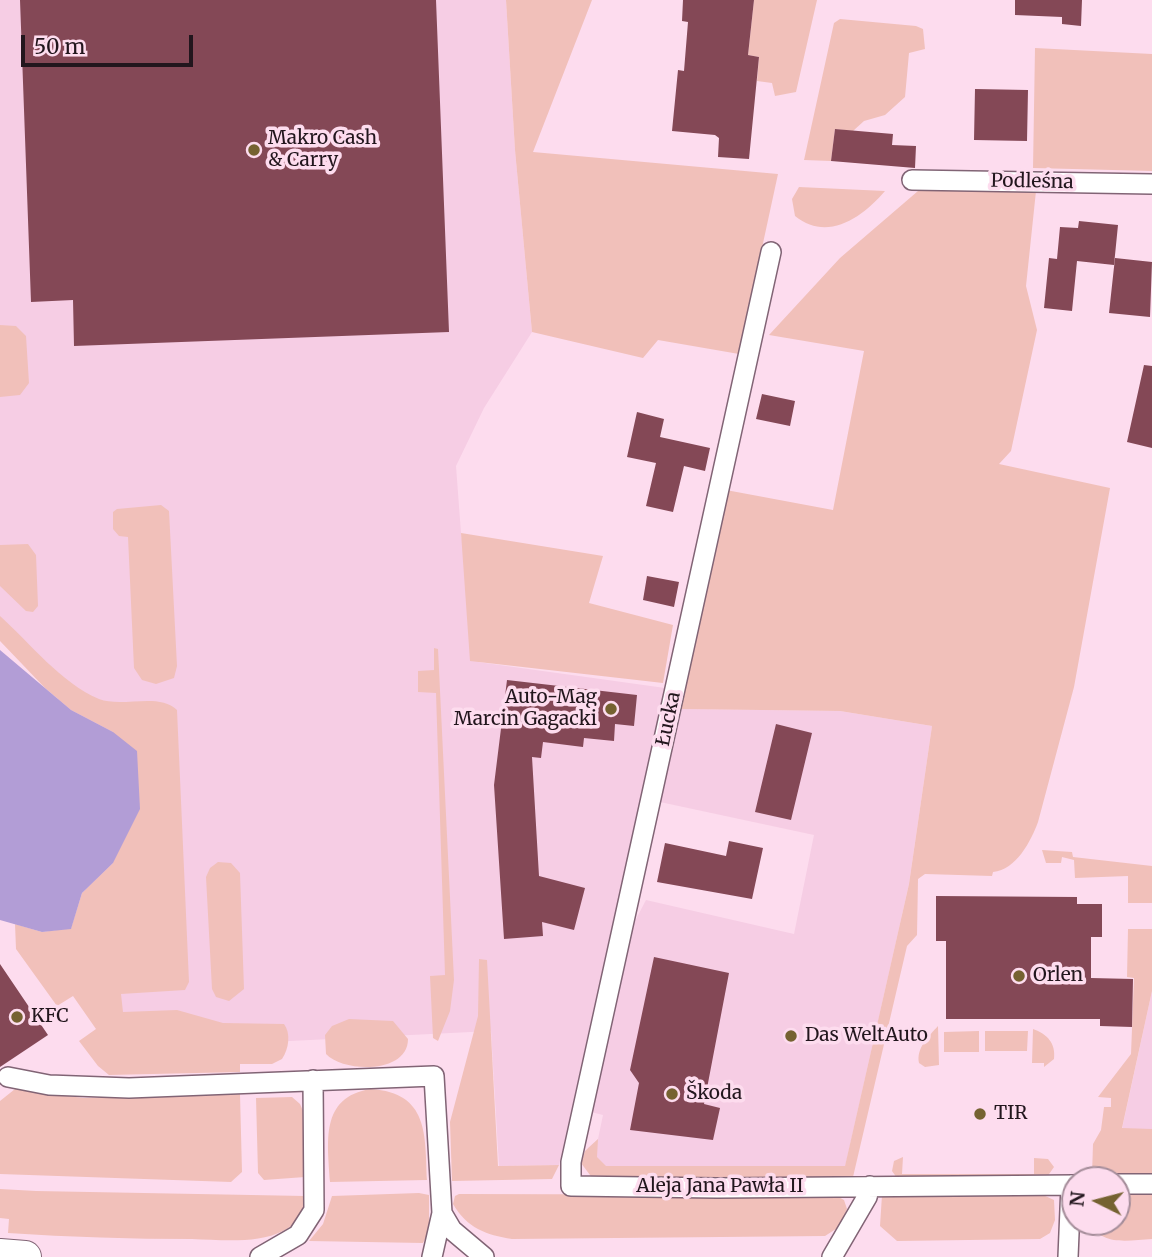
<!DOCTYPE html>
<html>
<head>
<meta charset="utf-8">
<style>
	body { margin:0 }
	#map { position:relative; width:1152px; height:1257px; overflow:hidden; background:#fddcee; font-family:Merriweather,serif }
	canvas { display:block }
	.north { position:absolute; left:1061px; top:1166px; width:70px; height:70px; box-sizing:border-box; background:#fddcee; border:2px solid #a58d9a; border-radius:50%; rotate:276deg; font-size:19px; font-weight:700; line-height:28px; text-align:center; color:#22161d }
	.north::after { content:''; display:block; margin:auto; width:24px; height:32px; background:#756231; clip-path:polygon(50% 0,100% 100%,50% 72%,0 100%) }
	.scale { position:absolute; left:21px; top:35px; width:172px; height:32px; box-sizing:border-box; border:4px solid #22161d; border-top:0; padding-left:9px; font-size:21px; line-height:24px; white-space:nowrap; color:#22161d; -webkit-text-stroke:5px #fddcee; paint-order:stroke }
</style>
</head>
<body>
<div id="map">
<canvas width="1152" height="1257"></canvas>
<div class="north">N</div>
<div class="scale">50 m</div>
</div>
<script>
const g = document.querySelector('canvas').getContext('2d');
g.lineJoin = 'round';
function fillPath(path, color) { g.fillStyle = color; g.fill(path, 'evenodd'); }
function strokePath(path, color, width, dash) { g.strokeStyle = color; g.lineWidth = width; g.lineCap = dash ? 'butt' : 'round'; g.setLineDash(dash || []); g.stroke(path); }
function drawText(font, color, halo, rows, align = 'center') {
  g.font = font + ' Merriweather,serif'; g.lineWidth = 7; g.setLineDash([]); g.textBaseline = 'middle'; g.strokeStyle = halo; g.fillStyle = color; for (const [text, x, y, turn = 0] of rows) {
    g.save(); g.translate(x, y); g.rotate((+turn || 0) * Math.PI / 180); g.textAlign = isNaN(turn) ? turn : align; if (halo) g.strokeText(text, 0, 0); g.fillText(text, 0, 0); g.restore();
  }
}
fillPath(new Path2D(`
	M0 0H506L515 150 532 332 484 408 456 466 461 533 478 662 665 688 559 1165 499 1166 491 1031 109 1050 55 681 0 629Z
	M681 709 840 711 932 726 909 884 845 1167 585 1166 588 1148 598 1139 603 1115 591 1112 634 923 646 900 794 934 814 835 660 802Z
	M1152 991V1129H1122Z`), '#f6cde4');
fillPath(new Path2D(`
	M506 0H592L533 152 778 174 739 354 658 340 643 358 532 332 515 150Z
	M754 0H817L796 92 775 96 772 83 757 81 759 57 748 55Z
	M840 19 916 26 923 29 925 49 909 53 905 97 885 115 864 121 853 131 835 129 831 161 804 160 834 23Z
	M1035 48 1152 54V171L1033 168Z
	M799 187 885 191C862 218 827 242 795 216L792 199Z
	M928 189 1036 191 1026 286 1037 330 1011 451 999 464 1110 488 1074 687 1038 822C1031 841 1016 870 993 872L992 876 925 874 918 879 917 935 907 946 853 1177 593 1179 581 1163 585 1151 598 1139 597 1157 606 1166H845L909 884 932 726 840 711 681 709 726 490 833 510 864 351 769 335 840 258 918 191Z
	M0 325 16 326 26 336 29 383 20 395 0 397Z
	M161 505 169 511 177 666 174 678 156 684 142 680 134 668 128 537 119 536 113 529V512L117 509Z
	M461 533 603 556 589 603 673 625 663 683 470 661Z
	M28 544 36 555 38 606 33 612 26 611 0 586V545Z
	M0 616C30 643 61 683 99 699 122 708 159 692 177 710L189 982 185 990 121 994 123 1012 177 1010 223 1023 284 1024C291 1033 289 1049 282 1059L272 1064H240V1072L109 1075 98 1066 79 1041 96 1029 73 996 57 1006 16 949 15 924 42 932 71 928 82 893 113 863V732L71 710 45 688 0 641Z
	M434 648 438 649 454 980 450 1011 438 1041 433 1038 430 976 445 975 436 693 418 692V671L434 670Z
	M1042 850 1072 852 1073 857 1152 866V903H1128V876L1075 878 1074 860 1062 857 1061 863H1046Z
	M218 862 231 863 240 873 244 989 229 1001 216 997 212 989 206 877 210 868Z
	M1128 929H1152V991L1122 1128 1152 1129V1177L1092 1175 1093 1144 1101 1130 1104 1107H1111V1098L1098 1097 1131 1054 1134 978 1127 977Z
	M479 959 487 960 498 1166 559 1165 552 1179 452 1181 450 1122 478 1016Z
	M349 1019 393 1021 408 1039C408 1074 344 1073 326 1054L325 1035 332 1026Z
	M938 1026 939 1065 925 1067 919 1063C916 1048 929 1036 938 1026Z
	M1033 1029C1047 1034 1056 1043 1054 1059L1044 1067V1063H1032Z
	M979 1031V1052H944V1032Z
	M985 1031H1028L1027 1051H985Z
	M15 1089 83 1098 240 1094 242 1172 231 1182 0 1174V1101Z
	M371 1089C429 1093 425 1135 427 1180L330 1182C328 1143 319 1097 371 1089Z
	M292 1097 300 1104 304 1113 305 1177 264 1180 258 1173 256 1098Z
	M903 1157 902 1174H1034V1158L1048 1159 1054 1167 1047 1177 897 1178 892 1171 894 1161Z
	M0 1189 36 1191 305 1196C304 1210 297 1225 283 1231 257 1244 221 1240 192 1239 131 1239 70 1237 8 1233L9 1219 0 1218Z
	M1117 1192 1152 1194V1239C1129 1240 1101 1247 1090 1222H1117Z
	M419 1193 429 1195V1231L423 1243 309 1241 323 1224 332 1196Z
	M459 1194 835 1195 844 1200 847 1209 839 1227 825 1236 512 1239C486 1235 467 1228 453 1204L455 1196Z
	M1041 1194 1054 1200 1055 1220 1050 1233 1040 1239 897 1241 880 1226 882 1195Z`), '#f1c0ba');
fillPath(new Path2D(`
	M0 650 71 710 113 732 137 751 140 809 113 863 82 893 71 929 42 932 0 920Z`), '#b29dd6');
fillPath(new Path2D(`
	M20 0H436L449 332 74 346 73 300 31 302Z
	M683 0H754L748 55 759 57 749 159 718 157 719 138 715 135 672 131 678 70 684 71 688 22 682 21Z
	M1015 0H1082L1081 26 1062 24V17L1015 15Z
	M975 89 1028 90 1027 141 974 140Z
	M835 129 893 134 892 145 916 146 915 168 831 161Z
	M1079 221 1118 225 1114 265 1077 261 1072 311 1044 308 1049 258 1057 259 1060 227 1078 228Z
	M1115 258 1152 262 1150 317 1109 313Z
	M1144 365 1152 366V448L1127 442Z
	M762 394 795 401 790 426 756 419Z
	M637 412 664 419 660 437 710 448 705 471 684 466 673 512 646 506 656 463 627 457Z
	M647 576 679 582 674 607 643 600Z
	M507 680 637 695 634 726 615 724 614 741 584 738 583 747 543 742 541 758 532 757 539 876 585 888 574 930 542 922 543 936 504 939 494 785Z
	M776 724 812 733 791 820 755 812Z
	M729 841 763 848 752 899 657 882 665 843 726 856Z
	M936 896 1077 897V904H1102V937H1091V978L1133 979 1132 1027 1100 1026V1019H946V941H936Z
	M654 957 729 973 704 1104 720 1108 713 1140 630 1130 639 1083 630 1070Z
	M0 964 48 1035 0 1067Z`), '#844856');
const minor = new Path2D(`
	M912 180 1152 184
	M771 252 571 1162V1186L717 1188 1075 1185
	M8 1077 49 1085 129 1088 434 1076 442 1213 432 1257
	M1117 1184H1152
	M442 1213 452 1230 484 1257
	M260 1257 298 1235 314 1210 313 1080
	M832 1257 867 1197 870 1186
	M1068 1257 1071 1185`);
const primary = new Path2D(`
	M0 1255 25 1257`);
strokePath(minor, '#816475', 22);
strokePath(primary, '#816475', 34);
strokePath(minor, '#fff', 19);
strokePath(primary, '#fff', 32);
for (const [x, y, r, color] of [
	[254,150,7,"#756231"],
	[611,709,7,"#756231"],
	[1019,976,7,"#756231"],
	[17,1017,7,"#756231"],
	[791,1036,7,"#756231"],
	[672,1094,7,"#756231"],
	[980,1114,7,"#756231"]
]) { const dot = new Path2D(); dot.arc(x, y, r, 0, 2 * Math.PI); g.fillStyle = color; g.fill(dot); strokePath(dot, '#fddcee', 2.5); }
drawText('19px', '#22161d', '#fddcee', [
	["Makro Cash",268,139],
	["& Carry",268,161],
	["Auto-Mag",597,698,"right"],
	["Marcin Gagacki",597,720,"right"],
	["Orlen",1033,976],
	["KFC",31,1017],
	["Das WeltAuto",805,1036],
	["Škoda",686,1094],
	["TIR",994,1114]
], 'left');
drawText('19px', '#22161d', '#fddcee', [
	["Podleśna",1032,182,1],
	["Łucka",669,719,-78],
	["Aleja Jana Pawła II",720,1187]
]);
</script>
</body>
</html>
